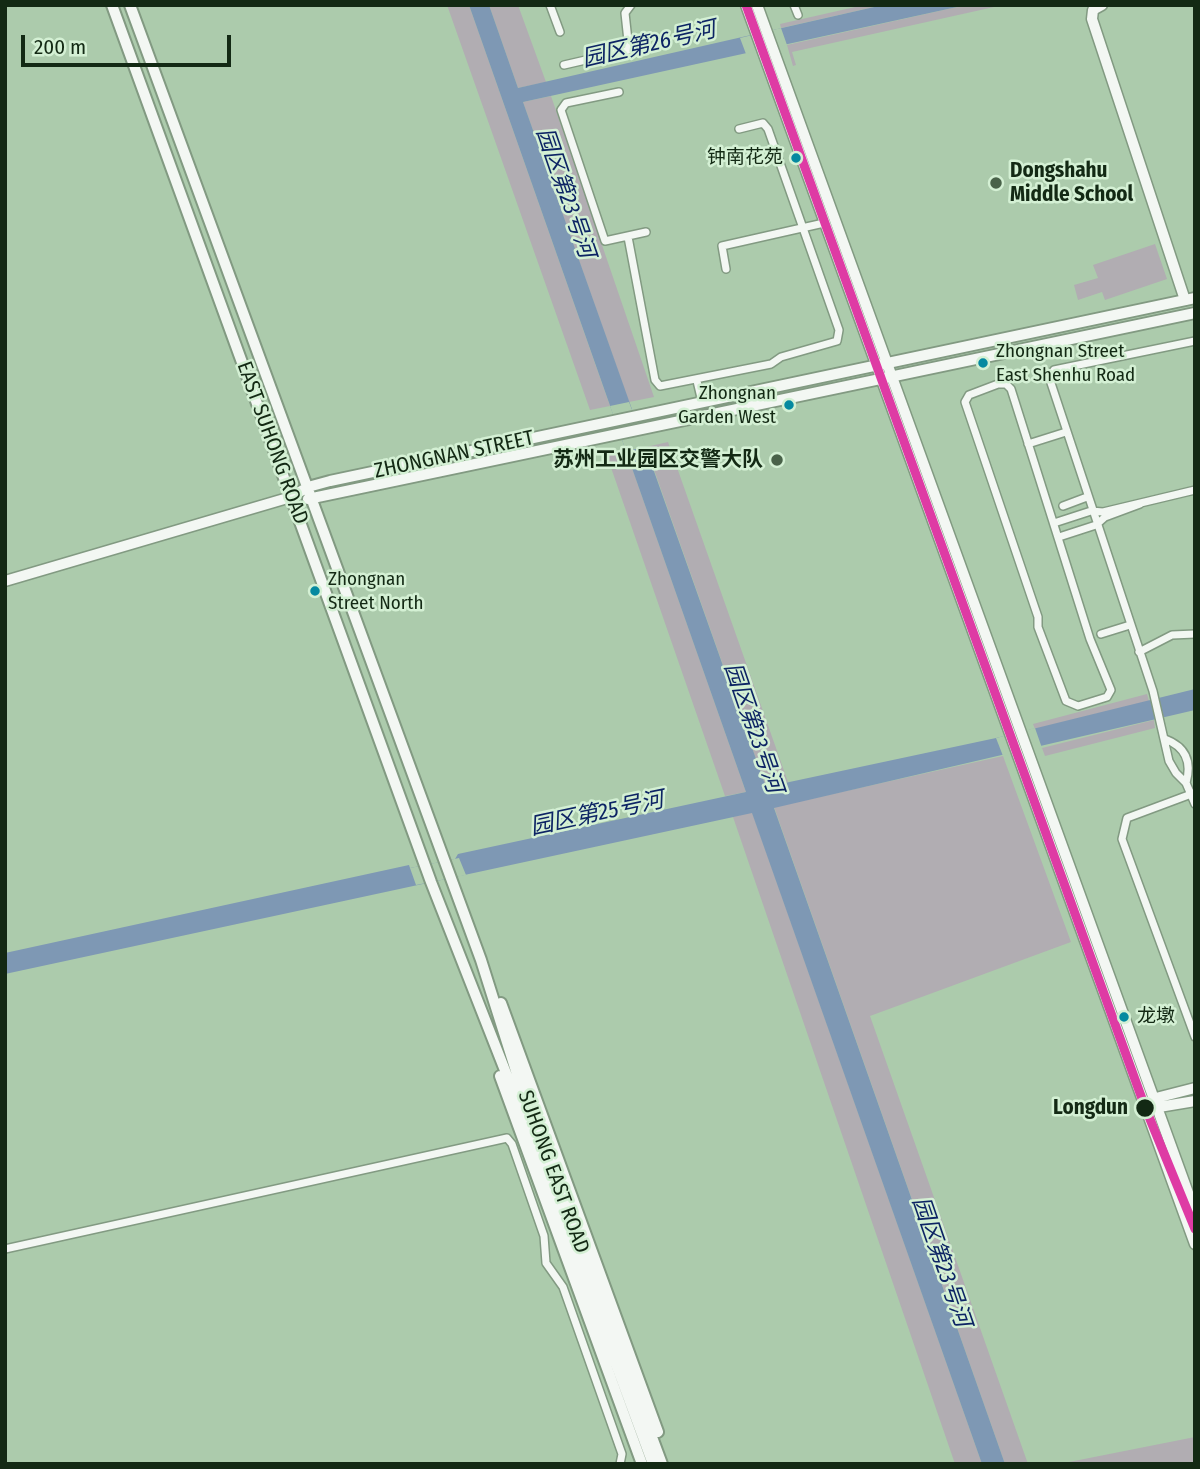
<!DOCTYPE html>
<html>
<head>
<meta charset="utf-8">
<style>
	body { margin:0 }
	#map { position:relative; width:1200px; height:1469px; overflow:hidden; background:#accbac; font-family:"Fira Sans Condensed",sans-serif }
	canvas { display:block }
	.frame { position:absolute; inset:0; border:7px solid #132914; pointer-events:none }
	.scale { position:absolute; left:21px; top:35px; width:210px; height:32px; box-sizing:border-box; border:4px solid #132914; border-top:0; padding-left:9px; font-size:21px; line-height:24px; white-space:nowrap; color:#132914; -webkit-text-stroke:5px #d4f0d4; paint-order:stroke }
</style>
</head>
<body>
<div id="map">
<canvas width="1200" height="1469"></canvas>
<div class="frame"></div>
<div class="scale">200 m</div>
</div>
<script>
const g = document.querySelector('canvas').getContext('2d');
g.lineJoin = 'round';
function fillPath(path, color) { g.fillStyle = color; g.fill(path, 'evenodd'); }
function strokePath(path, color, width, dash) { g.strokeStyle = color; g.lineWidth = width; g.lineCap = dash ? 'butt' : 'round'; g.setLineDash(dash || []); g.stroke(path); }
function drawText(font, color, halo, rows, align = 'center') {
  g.font = font + ' "Fira Sans Condensed","Noto Sans SC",sans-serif'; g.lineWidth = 5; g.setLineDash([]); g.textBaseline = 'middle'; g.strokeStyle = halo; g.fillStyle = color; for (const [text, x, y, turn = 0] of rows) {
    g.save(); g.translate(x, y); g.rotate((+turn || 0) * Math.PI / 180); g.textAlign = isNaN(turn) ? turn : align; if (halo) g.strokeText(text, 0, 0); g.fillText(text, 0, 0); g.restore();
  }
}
fillPath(new Path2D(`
	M447 5H469L610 406 590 410Z
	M489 5H518L546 82 518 88Z
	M864 5H883L781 28 780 24Z
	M966 5H1003L792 52 796 65 793 66 787 45Z
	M551 96 654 397 629 402 523 102Z
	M1155 244 1167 279 1105 300 1102 292 1078 300 1074 285 1098 278 1093 265Z
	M668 442 788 782 766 787 646 447Z
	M626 451 746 792 725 796 607 456Z
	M1147 694 1149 701 1035 729 1033 724Z
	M1154 720 1155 728 1045 756 1042 748Z
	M1003 756 1071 942 870 1016 1028 1464H1005L774 807Z
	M752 812 982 1464H955L733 817Z
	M1195 1437V1464H1059Z`), '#b1adb2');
fillPath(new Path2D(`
	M469 5H489L518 88 883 5H966L523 102 766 787 996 738 1195 689V710L774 808 1005 1464H982L752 813 5 974V953L409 865 410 868 455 859 458 854 746 792Z`), '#7e98b4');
fillPath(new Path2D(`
	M781 28 787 45 746 54 740 38Z
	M629 402 646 447 626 451 610 406Z
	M1035 728 1042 748 1003 756 996 738Z
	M459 858 466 875 416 885 410 868Z`), '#accbac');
const street = new Path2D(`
	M550 5 560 32
	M794 5 798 15
	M564 65 629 50 625 13 631 5
	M619 92 566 103 561 110 605 241 646 232
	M628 237 655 380 660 386 771 364 781 357 837 341 839 330 768 129 763 123 739 129
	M726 269 722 246 824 223
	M1195 341 1054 370 1049 377 1153 691 1169 761 1176 773 1186 783 1195 804
	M697 381 702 402
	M998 384H1006L1011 389 1090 639 1111 690 1107 697 1078 706 1066 701 1038 627V617L965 402 969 395Z
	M1028 444 1066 432
	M1063 506 1087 497
	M1054 523 1091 511 1103 512 1195 490
	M1059 537 1096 525 1105 517 1140 504
	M1101 634 1130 625
	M1139 652 1172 635 1195 634
	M1165 739C1186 747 1192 762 1186 783
	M1194 793 1127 818 1122 839 1195 1037
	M5 1249 507 1138 512 1144 544 1236 546 1263 563 1287 622 1454 620 1464`);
const secondary = new Path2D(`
	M746 5 1195 1244
	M757 5 1195 1212
	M1102 5 1093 10 1092 19 1185 300
	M5 581 291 497
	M1152 1099 1195 1088
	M1153 1108 1195 1101`);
const primary = new Path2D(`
	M112 5 431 882 550 1185 653 1464
	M130 5 481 960 517 1074 662 1464
	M291 497 308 487 330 481 1195 298
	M308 499 1195 313
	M501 1003 658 1432
	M500 1076 642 1464`);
strokePath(street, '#829a82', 10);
strokePath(secondary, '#829a82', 13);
strokePath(primary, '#829a82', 14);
strokePath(street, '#f3f7f3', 7);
strokePath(secondary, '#f3f7f3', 10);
strokePath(primary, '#f3f7f3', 10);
strokePath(new Path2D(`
	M746 5 1145 1107 1195 1229`), '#de3ba4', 9);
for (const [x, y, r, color] of [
	[796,158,6,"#0589a0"],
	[996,183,7,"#496249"],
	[983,363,6,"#0589a0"],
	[789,405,6,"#0589a0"],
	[777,460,7,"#496249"],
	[315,591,6,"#0589a0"],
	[1124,1017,6,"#0589a0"],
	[1145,1108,10,"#132914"]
]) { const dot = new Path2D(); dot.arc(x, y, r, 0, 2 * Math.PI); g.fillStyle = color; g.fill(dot); strokePath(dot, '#d4f0d4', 2.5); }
drawText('19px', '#132914', '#d4f0d4', [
	["钟南花苑",783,158,"right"],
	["Zhongnan Street",996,352],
	["East Shenhu Road",996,376],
	["Zhongnan",776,394,"right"],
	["Garden West",776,418,"right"],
	["Zhongnan",328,580],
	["Street North",328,604],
	["龙墩",1137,1017]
], 'left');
drawText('bold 21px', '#132914', '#d4f0d4', [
	["Dongshahu",1010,171],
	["Middle School",1010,195],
	["苏州工业园区交警大队",763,460,"right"]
], 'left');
drawText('21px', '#132914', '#d4f0d4', [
	["EAST SUHONG ROAD",272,443,70],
	["ZHONGNAN STREET",454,455,-12],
	["SUHONG EAST ROAD",553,1172,70]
]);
drawText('bold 21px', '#132914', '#d4f0d4', [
	["Longdun",1128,1108]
], 'right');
drawText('italic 23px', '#0d2464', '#d4f0d4', [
	["园区第26号河",649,45,-13],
	["园区第23号河",565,193,71],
	["园区第23号河",753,728,71],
	["园区第25号河",597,814,-12],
	["园区第23号河",941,1262,71]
]);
</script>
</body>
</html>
